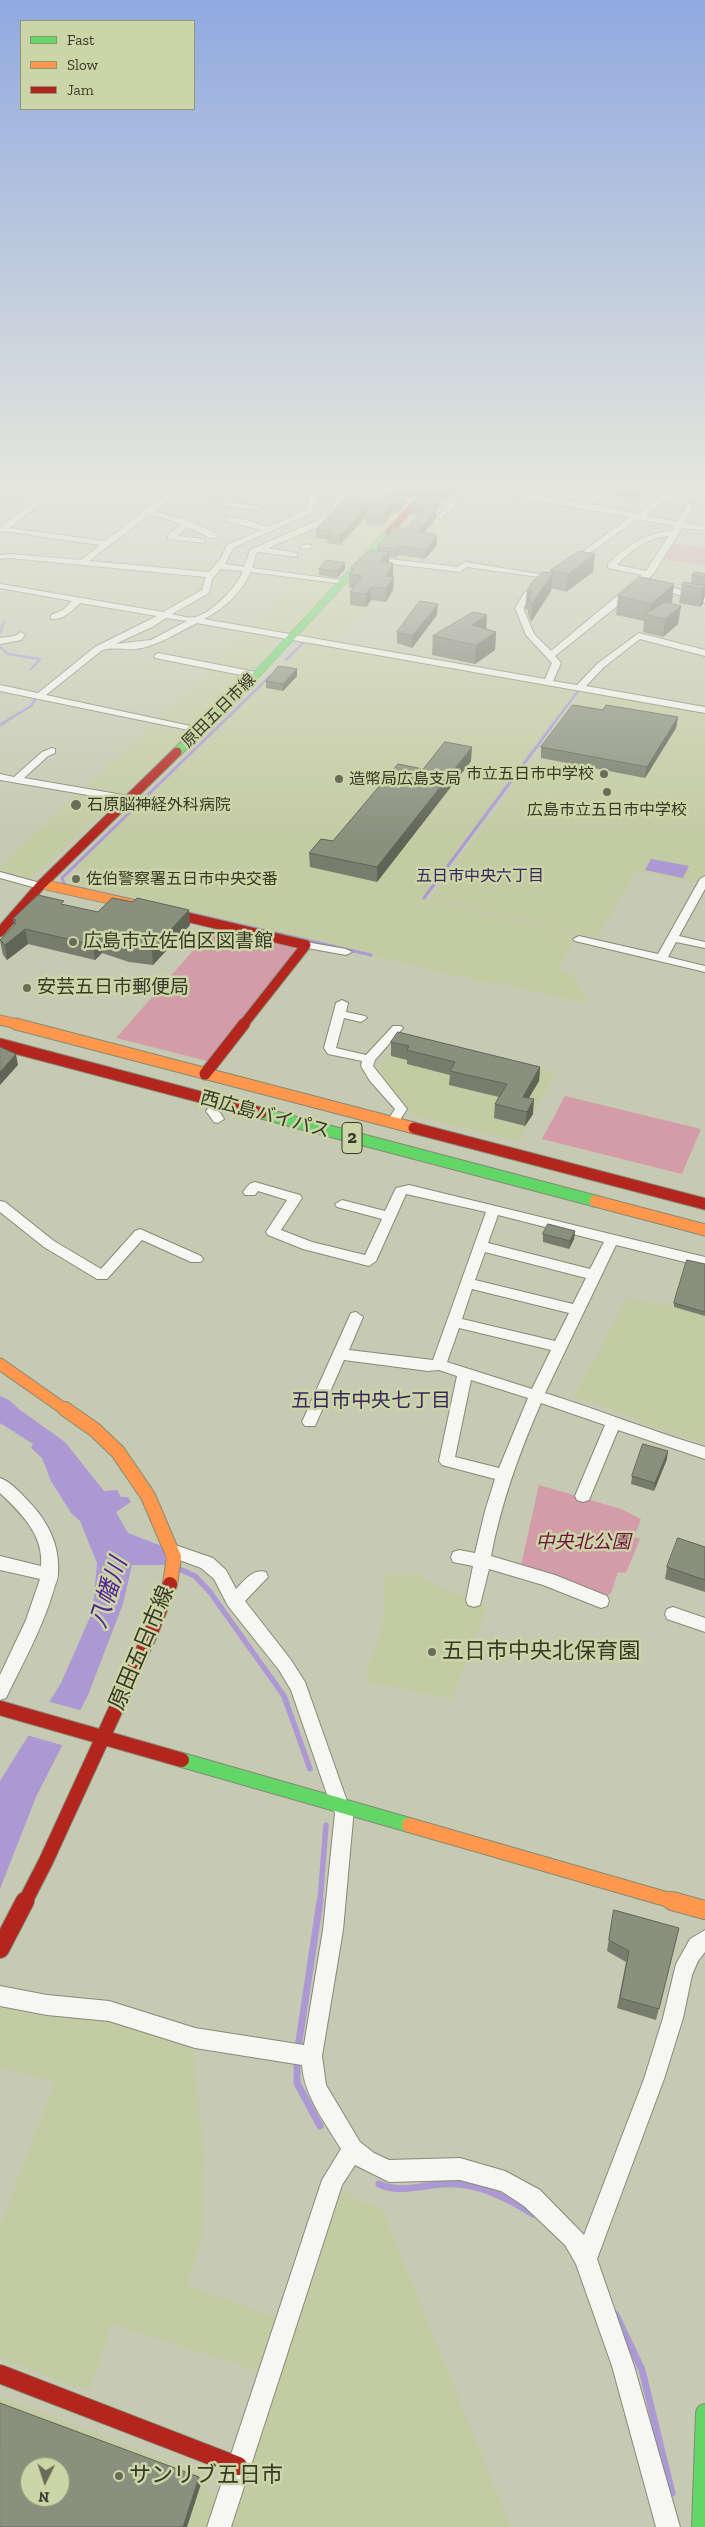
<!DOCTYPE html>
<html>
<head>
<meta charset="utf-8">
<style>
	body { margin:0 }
	#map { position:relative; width:705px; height:2527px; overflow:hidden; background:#c6cab2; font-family:"Zilla Slab",serif }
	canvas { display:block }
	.legend { position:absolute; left:20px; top:20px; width:175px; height:90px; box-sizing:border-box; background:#ccd5a7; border:1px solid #909774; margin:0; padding:6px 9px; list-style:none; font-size:15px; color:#373a28 }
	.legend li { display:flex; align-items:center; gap:10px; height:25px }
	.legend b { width:25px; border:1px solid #909774 }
	.north { position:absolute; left:20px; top:2457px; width:50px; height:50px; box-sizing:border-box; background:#ccd5a7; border:1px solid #909774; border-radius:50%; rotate:184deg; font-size:14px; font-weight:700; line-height:20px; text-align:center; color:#373a28 }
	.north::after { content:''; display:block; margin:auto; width:18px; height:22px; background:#696c58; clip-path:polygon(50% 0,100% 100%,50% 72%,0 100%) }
</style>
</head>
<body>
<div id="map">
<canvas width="705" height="2527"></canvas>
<ul class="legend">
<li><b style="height:6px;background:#63d668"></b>Fast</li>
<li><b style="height:6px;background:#ff974d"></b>Slow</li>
<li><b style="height:6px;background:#b3261e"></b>Jam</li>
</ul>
<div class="north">N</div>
</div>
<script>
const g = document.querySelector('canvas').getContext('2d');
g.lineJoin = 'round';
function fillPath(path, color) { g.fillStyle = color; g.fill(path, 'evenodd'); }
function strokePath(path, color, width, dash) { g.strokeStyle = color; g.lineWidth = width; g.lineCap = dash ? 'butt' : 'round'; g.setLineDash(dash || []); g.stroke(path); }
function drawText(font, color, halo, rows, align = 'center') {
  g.font = font + ' "Zilla Slab","Noto Sans JP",serif'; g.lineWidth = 5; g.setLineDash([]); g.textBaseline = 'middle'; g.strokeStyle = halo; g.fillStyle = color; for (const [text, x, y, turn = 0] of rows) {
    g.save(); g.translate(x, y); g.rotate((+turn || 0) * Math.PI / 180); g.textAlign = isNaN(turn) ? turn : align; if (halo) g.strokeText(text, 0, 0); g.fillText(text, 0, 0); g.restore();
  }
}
fillPath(new Path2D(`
	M287 485H481L335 644 286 635 212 712 30 879 0 871V867L189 690 330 544 295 536 327 522 302 515 316 499 308 488Z
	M305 643H313L578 690 422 898 575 935 570 942 574 943 558 968 571 975 590 1004 505 984H494L377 957 374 954 77 886 91 872 75 868Z
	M585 690 705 712V871L699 883 636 871 597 938 431 898Z
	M391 1051 508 1060 556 1072 519 1141 411 1114 385 1080 378 1067Z
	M685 1260 705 1264V1443L654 1427 603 1406 574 1397 628 1297 672 1307Z
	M386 1574 421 1575 427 1581 487 1607 452 1699 366 1681 383 1620Z
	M0 2006 89 2012 192 2043 204 2153 202 2238 187 2285 277 2318 259 2371 112 2324 89 2391 0 2358V2227L55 2082 0 2067Z
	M338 2188 363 2202 382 2209 511 2527H0V2397L200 2473 210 2493 232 2504ZM30 2467H60V2497H30Z`), '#c3cba3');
fillPath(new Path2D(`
	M19 485H45L17 501 0 498V495Z
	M670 543 705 548V565L660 559Z
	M213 928 291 945 296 950 211 1062 116 1038Z
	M565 1096 701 1129 682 1174 542 1139Z
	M539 1485 621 1509 641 1519 634 1537 640 1539 626 1573 618 1572 611 1593 604 1598 521 1565Z`), '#d49ca8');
fillPath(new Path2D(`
	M651 859 689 866 683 878 645 870Z
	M0 1396 9 1400 20 1410 65 1442 104 1491 117 1490 121 1497H128L131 1502 116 1512 128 1533 162 1546 167 1565H132L123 1604 88 1695 36 1797 0 1889V1781L61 1683 91 1615 94 1597 97 1563 80 1521 71 1513 51 1481 42 1458 31 1448 33 1444 0 1423Z`), '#ac99d4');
fillPath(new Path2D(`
	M47 1701 83 1711 65 1746 27 1735Z`), '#c6cab2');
strokePath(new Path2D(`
	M0 633 4 621
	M0 647 8 654 40 659 31 669
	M286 660 305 641H301
	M3 723 31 706 36 698
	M222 723 270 676
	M554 723 579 690`), '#ac99d4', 2.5);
strokePath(new Path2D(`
	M0 725 5 722
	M424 898 555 722
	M141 902 65 885 62 878 223 722
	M185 912 371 955`), '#ac99d4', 3);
strokePath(new Path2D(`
	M177 1568 195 1576 210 1592 284 1696 310 1769
	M320 1902 326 1825`), '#ac99d4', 5.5);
strokePath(new Path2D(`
	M298 2048 320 1901
	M297 2059V2083L320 2126
	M379 2184C400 2194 421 2185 443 2184 477 2182 506 2197 533 2214
	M616 2315 642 2370 672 2493`), '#ac99d4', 7);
const street = new Path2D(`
	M58 485H66L9 528 105 541 178 485H186L183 488 234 494 229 502 260 506 261 508 257 510 224 506 220 504 226 498 178 492 154 511 190 521 217 534V538H211L187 527 177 536 204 539V543L168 539V535L181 524 150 514 89 561 209 572 221 558 227 545 262 530 226 521V517L247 520 268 527 305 510 310 498 301 489 305 485H313L309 489 318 498 311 513 233 548 225 564 244 567 250 550 325 517 332 509 340 485H348L346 491 455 502V506L441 519 437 517 447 506 420 502 416 504 344 495 340 510 331 521 268 548 297 553V557L260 552 256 553 252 568 341 580 345 582 344 584 250 572C243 592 222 610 204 619L545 679 552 663 526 635 515 608 525 592 538 583 545 585 531 596 523 608 534 634 551 651 642 575 608 568V564C626 547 646 532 672 531L675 526 637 519 573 565 569 563 570 561 630 517 449 485H467L602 506 638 514C652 502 671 485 689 485L682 490 705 492V496L676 494 645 515 677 522 688 504H694L684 523 705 526V530L682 528 654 573 631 595 555 656 561 663 553 681 577 685 598 663 639 633 705 650V656L640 639 604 667 586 686 705 707V713L197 623C177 633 158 646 136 649 125 650 110 646 101 651L46 695 200 728 203 729V733L0 691V685L38 693 95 647 157 616 80 603C72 611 63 620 51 619V615L63 610 72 601 0 588V584L163 612 202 590 206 577 10 558 0 559V555L10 554 81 560 100 545 4 531 0 533V527ZM669 536 646 571 617 565C630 551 649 537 669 536ZM221 569 243 571C238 586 211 614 195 617 189 619 178 615 172 614L209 593 212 579ZM166 618 187 621 151 640 115 644 152 627Z
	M604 485H611L594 503H588V499Z
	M308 544 312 546 311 548 303 549 299 547Z
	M372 557 458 567 465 562 557 577 553 579 467 567 460 572 369 561V557Z
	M654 583 666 585 705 598V603L654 587Z
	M21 632 25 635 21 640 0 644V638L15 636Z
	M158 653 256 672 260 675 256 678 155 658 154 656Z
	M52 748 55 749V753L48 756 24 778 129 796 134 799 129 802 0 780V774L14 777 42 752Z
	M0 872 44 884 45 886 40 889 0 878Z
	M705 876V889L679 936 705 942V948L676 942 668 957 705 966V972L575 941 573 939 579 936 658 954 700 879Z
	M306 942 346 949 352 952 346 955 302 947 300 945Z
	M342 1000 348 1003 346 1012 365 1016 367 1018 361 1022 344 1018 336 1048 366 1055 393 1026H401L403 1028 375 1060 373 1066 407 1109 396 1126H388L386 1123 395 1109 370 1081 361 1066 362 1061 328 1054 324 1048 336 1003Z
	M219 1099 225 1103 219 1111 224 1119 218 1123 214 1122 206 1111 215 1100Z
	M255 1182 300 1195 302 1198 281 1230 312 1242 365 1255 382 1219 337 1207 335 1204 342 1200 385 1211 396 1188 409 1185 705 1257V1267L616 1245 545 1393C599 1410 651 1431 705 1447V1459L618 1430 589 1500 583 1502 577 1500 575 1496 605 1425 541 1403C519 1453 501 1503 491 1556L555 1575 607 1596 609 1601 607 1606 601 1608 543 1585 489 1569 480 1605 474 1607 468 1605 466 1600 473 1566 453 1562 451 1557 453 1552 459 1550 475 1553 485 1511 495 1479 442 1465 439 1461 457 1376 439 1370 428 1371 344 1360 315 1426H305L302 1422 351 1313 356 1312 363 1317 349 1350 433 1360 486 1212 406 1194 376 1261 369 1266 303 1249 268 1235 266 1232 287 1200 258 1191 255 1195H245L243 1192C247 1187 249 1183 255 1182ZM498 1215 604 1242 590 1269 488 1243ZM485 1252 586 1278 573 1304 475 1280ZM472 1289 569 1313 555 1341 462 1319ZM459 1328 551 1350 532 1389 447 1362ZM471 1380 528 1398 499 1468 455 1457Z
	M0 1201 5 1202 54 1241 101 1269 135 1231 140 1229 201 1256 203 1259 201 1262H191L142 1240 107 1279H97L44 1247 0 1212Z
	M0 1478C12 1482 23 1496 32 1505 50 1525 60 1548 58 1574 58 1579 55 1585 54 1589 43 1627 23 1663 6 1698L0 1700V1675L26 1620 40 1579 0 1570V1556L41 1566C44 1535 21 1513 0 1493Z
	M172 1544 213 1558 226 1570 236 1589C244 1581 253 1568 266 1572L268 1577 245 1601 291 1660 305 1682 347 1801 351 1802 354 1808 343 1930 322 2056 326 2085 360 2142 374 2153 389 2160 460 2158 505 2171 540 2190 584 2235 644 2079 663 2018 676 1964 690 1939 705 1930V1952L698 1961 692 1975 683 2018 664 2079 597 2259 634 2366 680 2527H656L612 2366 576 2264 565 2245 524 2206 501 2191 460 2180 389 2182 355 2165 342 2185 231 2527H207L322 2180 341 2149C325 2122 304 2096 302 2065L195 2048 109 2021 47 2015 0 2006V1986L47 1995 109 2001 195 2028 304 2045 323 1930 335 1813 331 1806 291 1690 279 1670 228 1606 214 1579 201 1568 166 1555 164 1550 166 1545Z
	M673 1607 705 1618V1632L667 1619 665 1614 667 1609Z`);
const fastFar4 = new Path2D(`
	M207 723 256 675 389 532`);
const fastFar3 = new Path2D(`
	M177 752 208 722`);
const fastFar2 = new Path2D(`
	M261 1113 595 1201`);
const fastFar1 = new Path2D(`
	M182 1760 409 1825`);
const fast = new Path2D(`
	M701 2527 705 2413`);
const slowFar3 = new Path2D(`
	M42 884 136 905
	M0 1020 21 1025`);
const slowFar2 = new Path2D(`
	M16 1024 414 1128
	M595 1201 705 1230
	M0 1364 67 1411`);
const slowFar1 = new Path2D(`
	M65 1409 95 1430 118 1452 148 1496 174 1557 170 1584
	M409 1825 676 1902`);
const slow = new Path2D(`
	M672 1901 705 1910`);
const jamFar4 = new Path2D(`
	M389 532 432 485`);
const jamFar3 = new Path2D(`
	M165 912 306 945 243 1025
	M0 932 40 886 177 752`);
const jamFar2 = new Path2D(`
	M0 1044 261 1113
	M205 1074 244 1024
	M414 1128 705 1204`);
const jamFar1 = new Path2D(`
	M0 1708 182 1760
	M25 1902 46 1861 149 1637 170 1584`);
const jam = new Path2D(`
	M0 1949 25 1901
	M0 2374 238 2466`);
strokePath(street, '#868a77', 2);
strokePath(fastFar4, '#868a77', 8);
strokePath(fastFar3, '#868a77', 11);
strokePath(fastFar2, '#868a77', 13);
strokePath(fastFar1, '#868a77', 16);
strokePath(fast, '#868a77', 20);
strokePath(slowFar3, '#868a77', 11);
strokePath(slowFar2, '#868a77', 13);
strokePath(slowFar1, '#868a77', 16);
strokePath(slow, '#868a77', 20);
strokePath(jamFar4, '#868a77', 8);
strokePath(jamFar3, '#868a77', 11);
strokePath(jamFar2, '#868a77', 13);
strokePath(jamFar1, '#868a77', 16);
strokePath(jam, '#868a77', 20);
fillPath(street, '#f6f7f3');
strokePath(fastFar4, '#63d668', 7);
strokePath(fastFar3, '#63d668', 9);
strokePath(fastFar2, '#63d668', 11);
strokePath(fastFar1, '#63d668', 14);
strokePath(fast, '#63d668', 18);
strokePath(slowFar3, '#ff974d', 9);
strokePath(slowFar2, '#ff974d', 11);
strokePath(slowFar1, '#ff974d', 14);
strokePath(slow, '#ff974d', 18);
strokePath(jamFar4, '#b3261e', 7);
strokePath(jamFar3, '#b3261e', 9);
strokePath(jamFar2, '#b3261e', 11);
strokePath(jamFar1, '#b3261e', 14);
strokePath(jam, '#b3261e', 18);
fillPath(new Path2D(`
	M395 485H423L412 498 405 497V505L397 513 394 512 381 526 366 524V517L340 545 327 543V539L316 538V529L379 502 395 494Z
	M436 485H457V488L446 499 440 498 439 506 436 509V518L424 532 437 537V545L425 559 398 555 395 558 389 557V562L393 577H394L393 590 386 602 371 600 366 607 350 605V592L353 588 349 587V574L351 571V568L377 550V547L406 529 418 516 412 515V507L429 496V491Z
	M619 485H649L635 498 618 496Z
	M595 554 593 572 566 592 552 588 551 591 531 622 528 615V610L525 609 527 591 551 573V570Z
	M345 563V569L337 578 319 575V569Z
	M705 574V597H704L703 604 700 607 679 603 682 585 691 583 692 575Z
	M674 584 672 602 670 604 681 606 678 624 663 637 643 632 644 621 616 615 618 596Z
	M437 615 412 648 397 643V632Z
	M486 628 496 632 495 650 475 664 432 655 433 636Z
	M297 669V676L283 691 266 688V681Z
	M603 710 678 717 676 728 645 778 541 758V747Z
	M471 761 377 882 310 867 309 853 333 841 423 769Z
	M64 905 98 912 190 925 153 965 129 962 102 953 95 960 28 944 7 960 3 955 0 940 14 926 13 919Z
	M391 1042 540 1067 539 1081 529 1098 533 1114 525 1126 494 1118 495 1104 499 1097 449 1085 450 1075 407 1064V1060L391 1056Z
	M575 1231 574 1239 569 1249 543 1242V1234Z
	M705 1264V1316L674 1307V1303Z
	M667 1459 654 1491 631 1484 632 1476Z
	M705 1547V1592L665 1579 667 1567Z
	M612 1921 679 1928 656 2020 617 2008 626 1962 607 1951Z`), '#777c6c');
fillPath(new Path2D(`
	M412 485H423L412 498Z
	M455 485H457V488L446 499V493Z
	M638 485H649L635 498 636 487Z
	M405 496V505L397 513 398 504Z
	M440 498 439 506 433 512V504Z
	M394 503V512L381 526V517Z
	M367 507 366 517 340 545V536Z
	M436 510V518L418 540V532Z
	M436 534V539L437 537V545L425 559V550Z
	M398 546V555L395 558 396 549Z
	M389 552V565L380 562Z
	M595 554 593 572 566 592 568 574Z
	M345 563V569L337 578V571Z
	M393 563V576L390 582 394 577 393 590 386 602V576Z
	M553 573 551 591 531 622 532 604Z
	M674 584 672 602 655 616 650 615 651 604Z
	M705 586 703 604 700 607 702 589Z
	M371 587V600L366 607V594Z
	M438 604 437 615 412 648V636Z
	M681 606 678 624 663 637 665 619Z
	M487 615 486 634 472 625Z
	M496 632 495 650 475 664 476 645Z
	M297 669V676L283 691V684Z
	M678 717 676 728 645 778 647 767Z
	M472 747 471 761 377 882V867Z
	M189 910 190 925 153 965 152 950Z
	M25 929 28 944 7 960 5 945Z
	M100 938 102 953 95 960 93 945Z
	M16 1054 18 1065 0 1085V1072Z
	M540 1067 539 1081 521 1111 523 1097Z
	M534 1099 533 1114 525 1126 527 1112Z
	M575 1231 574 1239 569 1249 570 1241Z
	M668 1451 667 1459 654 1491 655 1483Z
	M199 2477 201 2484 187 2527H183Z`), '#616558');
const building = new Path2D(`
	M436 485H455L446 493 429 491Z
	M626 485H638L636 487Z
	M388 493 405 496 398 504 394 503 381 517 366 515 367 507 340 536 327 534 330 531 316 529 345 498 379 502Z
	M423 495 440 498 433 504 436 510 418 532 436 534 434 536 437 537 425 550 398 546 396 549 377 547 395 527 406 529 424 508 412 507Z
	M371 550 389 552 380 562 393 563 386 576 394 577 386 588 371 587 366 594 350 592 362 576 349 574 354 569 351 568Z
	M580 551 595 554 568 574 551 570Z
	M327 560 345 563 337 571 319 569Z
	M544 572 553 573 532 604 529 597 531 592 527 591 532 582Z
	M695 572 705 574V578L692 575Z
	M641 577 674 584 651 604 618 596Z
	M684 582 705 586 702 589 682 585Z
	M420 601 438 604 412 636 397 632Z
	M665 602 681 606 665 619 645 614Z
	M473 612 487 615 472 625 496 632 476 645 433 636Z
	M279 666 297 669 283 684 266 681Z
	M573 705 603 710 606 705 678 717 647 767 541 747Z
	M445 742 472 747 377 867 309 853 321 839 333 841 398 764 423 769Z
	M38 895 64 901 61 904 98 912 112 898 133 902 137 898 189 910 152 950 127 947 100 938 93 945 25 929 5 945 0 940 16 923 13 922 16 920 13 919Z
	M398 1032 540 1067 523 1097 534 1099 527 1112 495 1104 507 1084 450 1071 455 1062 407 1050 409 1046 391 1042Z
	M0 1047 16 1054 0 1072Z
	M548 1224 575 1231 570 1241 543 1234Z
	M687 1260 705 1264V1312L674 1303Z
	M643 1444 668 1451 655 1483 632 1476Z
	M678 1538 705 1547V1580L667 1567Z
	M614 1910 679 1928 659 2009 620 1998 629 1951 609 1940Z
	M0 2403 199 2477 183 2527H0ZM30 2467H60V2497H30Z`);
fillPath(building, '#8a907e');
strokePath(building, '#616558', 1);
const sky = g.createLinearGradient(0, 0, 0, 839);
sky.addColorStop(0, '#90a9e0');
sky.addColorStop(0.58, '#e5e7dc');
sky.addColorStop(1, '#e5e7dc00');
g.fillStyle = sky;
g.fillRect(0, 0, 705, 839);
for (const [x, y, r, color] of [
	[604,774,5,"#696c58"],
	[339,779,5,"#696c58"],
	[607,792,5,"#696c58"],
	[76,805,6,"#696c58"],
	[76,879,5,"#696c58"],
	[73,942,5,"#696c58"],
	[27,988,5,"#696c58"],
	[432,1652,5,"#696c58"],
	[119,2476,5,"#696c58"]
]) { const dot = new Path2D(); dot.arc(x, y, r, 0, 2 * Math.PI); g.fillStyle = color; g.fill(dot); strokePath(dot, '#ccd5a7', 2); }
drawText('16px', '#373a28', '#ccd5a7', [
	["原田五日市線",219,711,-45]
]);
drawText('16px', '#373a28', '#ccd5a7', [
	["市立五日市中学校",594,774,"right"],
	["造幣局広島支局",349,779],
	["石原脳神経外科病院",87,805],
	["広島市立五日市中学校",607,810,"center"],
	["佐伯警察署五日市中央交番",86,879]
], 'left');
drawText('16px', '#39255f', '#ccd5a7', [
	["五日市中央六丁目",480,876]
]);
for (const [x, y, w] of [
	[352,1138,20]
]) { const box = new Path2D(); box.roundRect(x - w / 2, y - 15.5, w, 31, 4); g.fillStyle = '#ccd5a7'; g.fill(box); strokePath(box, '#373a28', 1); }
drawText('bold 18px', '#373a28', null, [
	["2",352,1138]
]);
drawText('19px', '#373a28', '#ccd5a7', [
	["広島市立佐伯区図書館",83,942],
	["安芸五日市郵便局",37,988]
], 'left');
drawText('19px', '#373a28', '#ccd5a7', [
	["西広島バイパス",265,1115,15]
]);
drawText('italic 19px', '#721141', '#ccd5a7', [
	["中央北公園",583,1543]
]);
drawText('20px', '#39255f', '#ccd5a7', [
	["五日市中央七丁目",371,1401]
]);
drawText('22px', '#373a28', '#ccd5a7', [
	["原田五日市線",142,1648,-67]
]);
drawText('22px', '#373a28', '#ccd5a7', [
	["五日市中央北保育園",442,1652],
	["サンリブ五日市",129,2476]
], 'left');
drawText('italic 24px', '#522493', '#ccd5a7', [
	["八幡川",109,1593,-72]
]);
</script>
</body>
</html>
